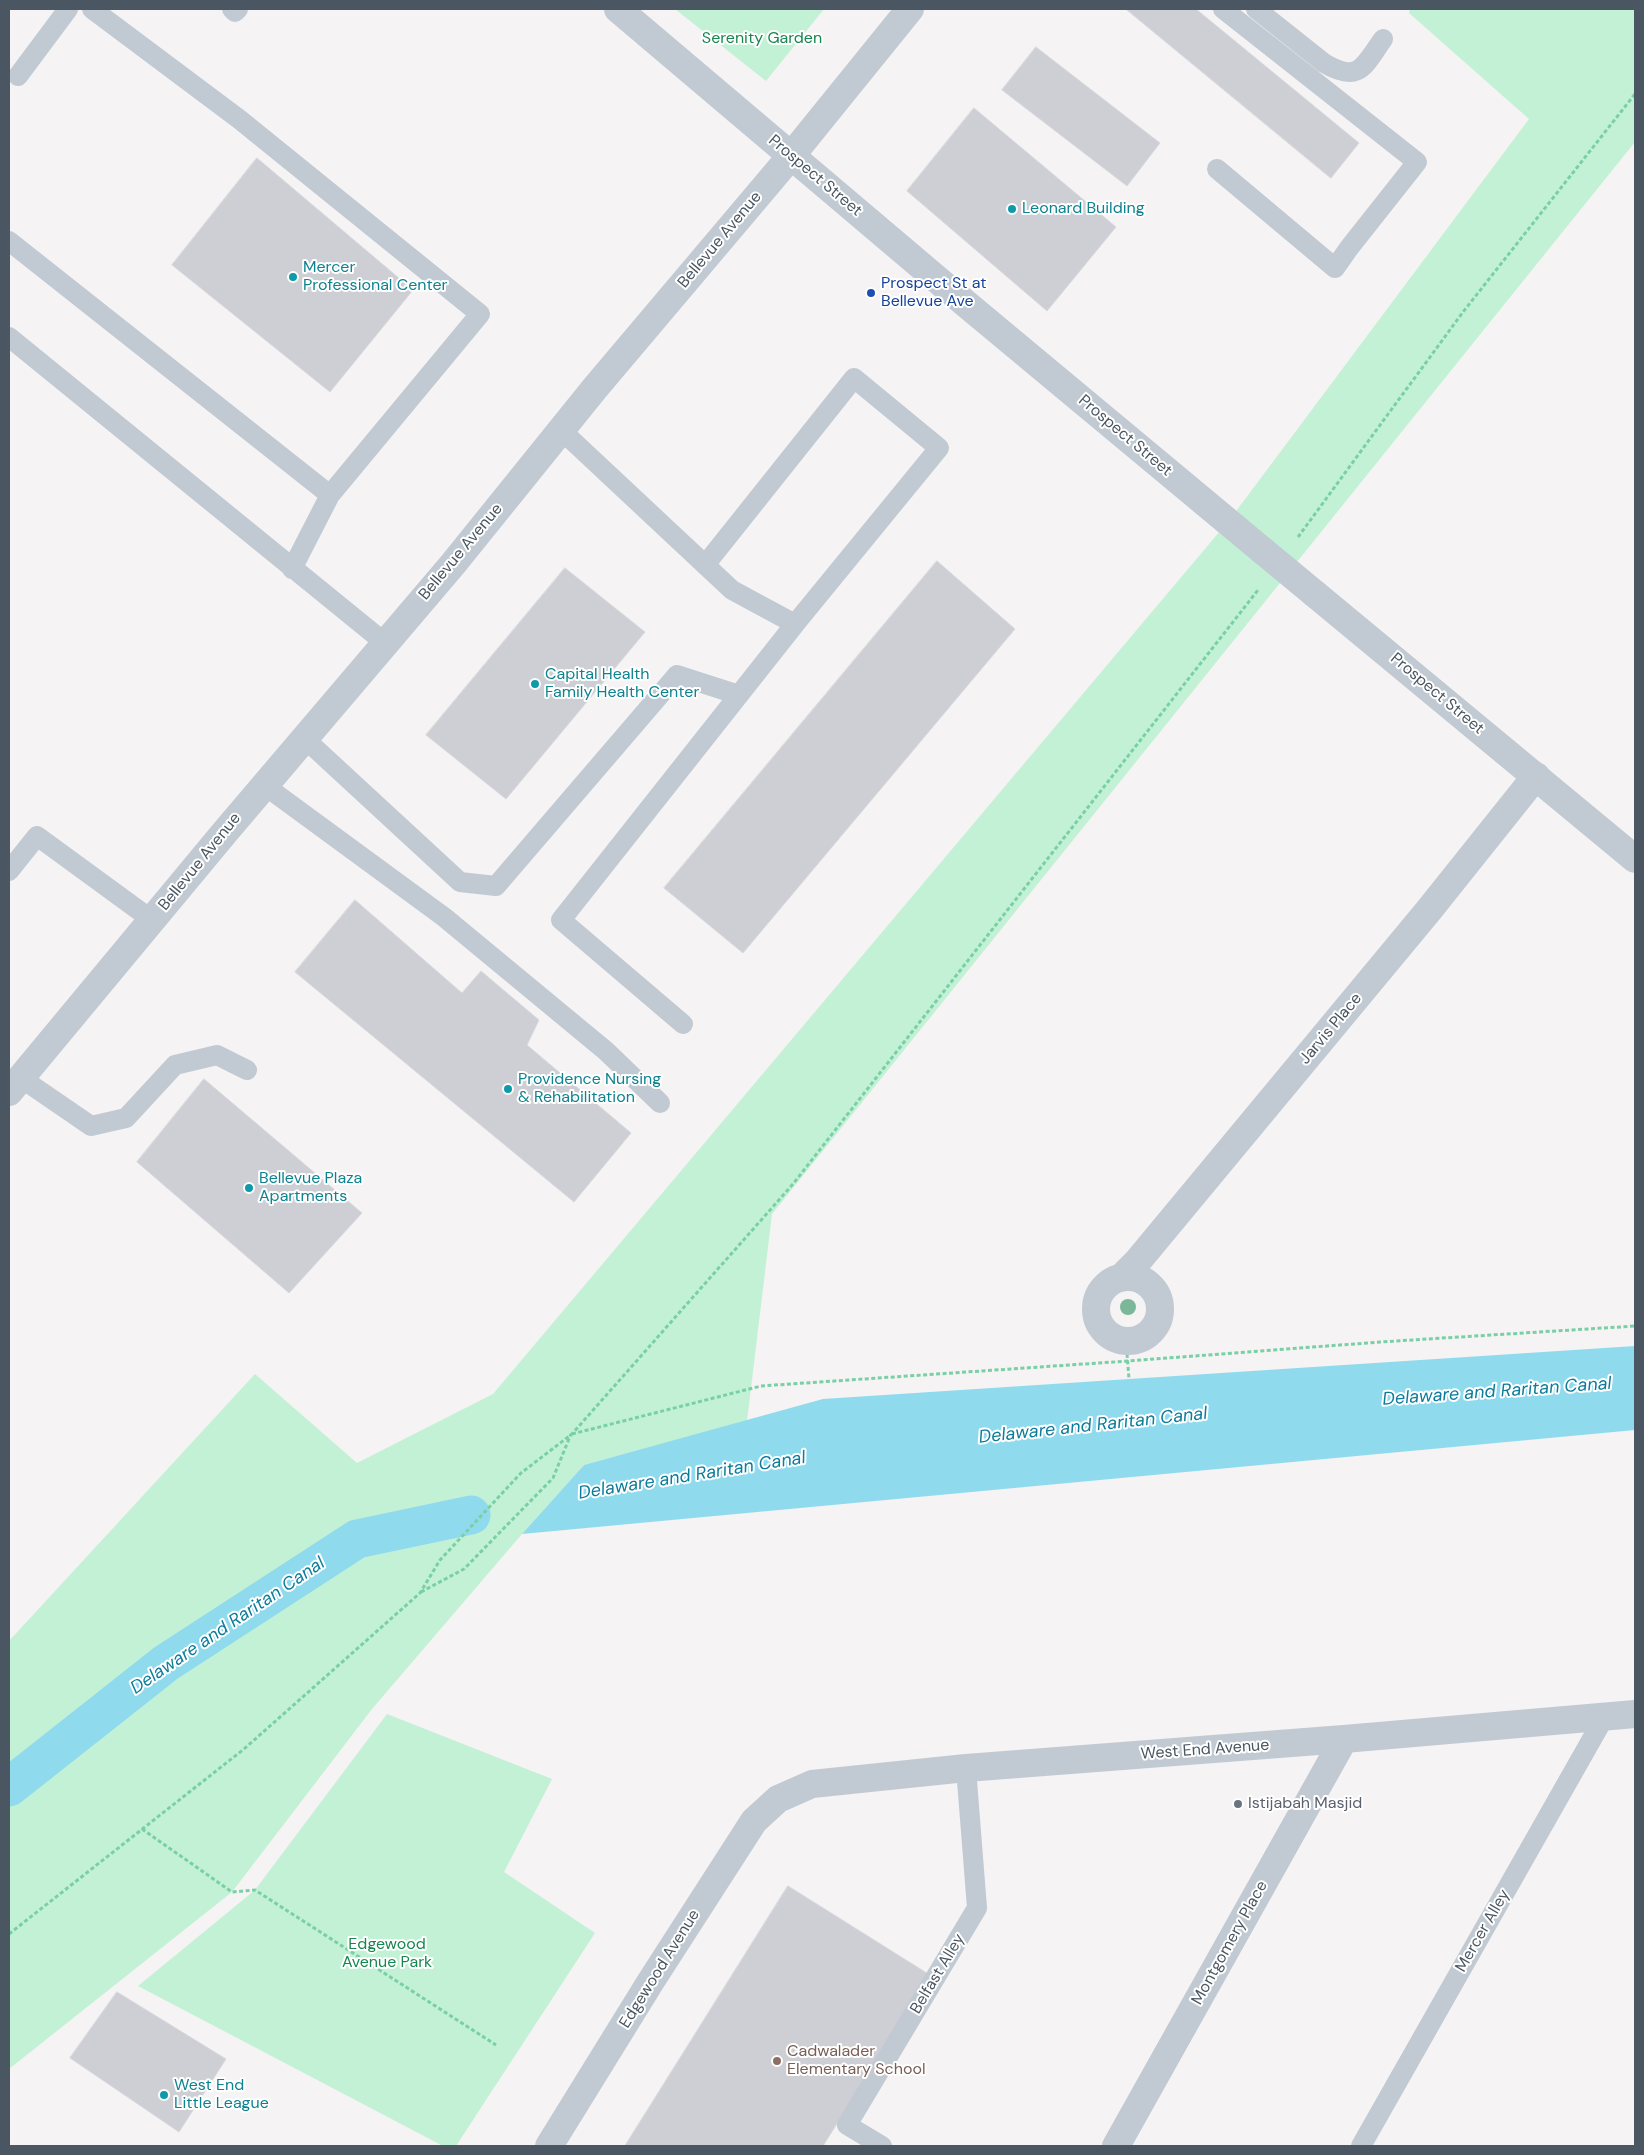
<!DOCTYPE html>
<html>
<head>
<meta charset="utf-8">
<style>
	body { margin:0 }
	#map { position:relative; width:1644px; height:2155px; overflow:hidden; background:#f5f3f3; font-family:"DM Sans",sans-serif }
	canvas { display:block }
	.frame { position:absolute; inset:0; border:10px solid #4a5661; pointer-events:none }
</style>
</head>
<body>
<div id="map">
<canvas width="1644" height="2155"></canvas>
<div class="frame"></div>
</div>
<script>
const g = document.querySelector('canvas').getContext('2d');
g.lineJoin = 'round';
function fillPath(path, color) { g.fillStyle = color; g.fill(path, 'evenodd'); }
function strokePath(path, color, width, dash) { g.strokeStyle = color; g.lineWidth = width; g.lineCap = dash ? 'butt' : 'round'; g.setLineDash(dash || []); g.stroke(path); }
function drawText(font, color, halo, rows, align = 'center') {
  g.font = font + ' "DM Sans",sans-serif'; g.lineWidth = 4; g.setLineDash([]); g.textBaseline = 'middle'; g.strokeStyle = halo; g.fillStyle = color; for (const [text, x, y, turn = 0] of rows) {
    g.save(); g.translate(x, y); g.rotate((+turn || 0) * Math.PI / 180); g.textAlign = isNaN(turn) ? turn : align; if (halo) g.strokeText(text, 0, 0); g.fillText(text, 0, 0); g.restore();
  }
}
fillPath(new Path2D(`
	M675 9H824L766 81Z
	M1410 9H1635V142L772 1214 747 1421 584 1465 522 1534 372 1709 232 1892 9 2069V1641L255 1374 357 1463 493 1394 1231 518 1529 119 1409 13Z
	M387 1714 552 1779 504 1872 595 1933 456 2146H443L138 1986 255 1890Z`), '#c3f1d5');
fillPath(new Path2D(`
	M1635 1346V1430L522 1534 584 1465 823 1399Z`), '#90daee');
strokePath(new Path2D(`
	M9 1787 166 1663 357 1539 471 1515`), '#90daee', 39);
const building = new Path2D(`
	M1126 9H1196L1359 143 1331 178Z
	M1036 47 1160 143 1127 186 1002 90Z
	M974 108 1116 227 1047 311 907 191Z
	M257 158 413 290 330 392 172 265Z
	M937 561 1015 629 743 953 664 888Z
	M565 568 645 632 506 799 426 735Z
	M355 900 462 993 481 971 539 1020 527 1045 631 1133 574 1202 295 972Z
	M204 1079 362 1213 289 1293 137 1162Z
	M788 1886 930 1975 823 2146H625Z
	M117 1992 226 2059 179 2132 70 2058Z`);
fillPath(building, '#cdcfd5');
strokePath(building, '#d7d9de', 1);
strokePath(new Path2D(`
	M1298 537 1463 312 1635 94
	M1126 1341 1129 1379
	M572 1434 761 1386 1128 1361 1380 1342 1635 1326
	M421 1592 464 1569 553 1478 571 1434
	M142 1829 232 1892 255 1890 496 2045
	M9 1934 244 1749 420 1593 440 1560 521 1473 572 1434 793 1184 1258 590`), '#7ad0a6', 3, [4, 2.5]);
strokePath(new Path2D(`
	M92 9 239 119 480 314 330 495 292 569
	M232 9 235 12 238 9
	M1256 9 1324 63C1359 84 1364 66 1383 39
	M18 76 68 9
	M1217 169 1335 268 1349 248 1417 162 1223 9
	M9 241 330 495
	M9 337 385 643
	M561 430 732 590 795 624 939 448 854 378 705 565
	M304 738 460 882 496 886 677 675 739 695
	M264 785 444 917 606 1051 660 1103
	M9 871 37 836 152 920
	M683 1024 561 920 795 624
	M21 1078 91 1126 126 1118 175 1065 217 1055 247 1070
	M882 2146 847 2125 977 1908 966 1768
	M1361 2146 1605 1716`), '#c1cad2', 20);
strokePath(new Path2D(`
	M9 1092 225 832 453 564 595 388 791 156 910 9
	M1096 1309a32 32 0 1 1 64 0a32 32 0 1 1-64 0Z
	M1121 1278 1137 1262 1429 910 1536 776
	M549 2146 651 1981 754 1821 778 1799 812 1784 966 1768 1344 1739 1635 1714
	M1116 2146 1344 1739`), '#c1cad2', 28);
strokePath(new Path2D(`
	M618 9 965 303 1263 551
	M1315 594 1635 859`), '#c1cad2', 28);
strokePath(new Path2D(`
	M1263 551 1315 594`), '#c1cad2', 28);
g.fillStyle = '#7bb799';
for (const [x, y] of [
	[1128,1307]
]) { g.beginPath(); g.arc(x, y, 8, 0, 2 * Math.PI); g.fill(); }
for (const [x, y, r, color] of [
	[1012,209,5,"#0f9aa8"],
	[293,277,5,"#0f9aa8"],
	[871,293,5,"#1a4fb4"],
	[535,684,5,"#0f9aa8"],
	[508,1089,5,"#0f9aa8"],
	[249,1188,5,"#0f9aa8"],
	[1238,1804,5,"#6b7280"],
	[777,2061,5,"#8d6e63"],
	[164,2095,5,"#0f9aa8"]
]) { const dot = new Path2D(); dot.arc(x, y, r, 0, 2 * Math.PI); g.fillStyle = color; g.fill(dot); strokePath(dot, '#fff', 2); }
drawText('16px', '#17864f', '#fff', [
	["Serenity Garden",762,39],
	["Edgewood",387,1945],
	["Avenue Park",387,1963]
]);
drawText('16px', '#4a5661', '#fff', [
	["Prospect Street",815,176,40],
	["Bellevue Avenue",720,240,-50],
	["Prospect Street",1125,436,40],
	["Bellevue Avenue",461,552,-50],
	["Prospect Street",1437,694,40],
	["Bellevue Avenue",200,862,-51],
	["Jarvis Place",1331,1029,-50],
	["West End Avenue",1205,1750,-4],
	["Mercer Alley",1483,1931,-60],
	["Montgomery Place",1230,1943,-61],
	["Edgewood Avenue",660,1969,-58],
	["Belfast Alley",938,1974,-59]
]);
drawText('16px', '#0d838f', '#fff', [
	["Leonard Building",1022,209],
	["Mercer",303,268],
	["Professional Center",303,286],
	["Capital Health",545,675],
	["Family Health Center",545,693],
	["Providence Nursing",518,1080],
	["& Rehabilitation",518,1098],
	["Bellevue Plaza",259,1179],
	["Apartments",259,1197],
	["West End",174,2086],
	["Little League",174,2104]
], 'left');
drawText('16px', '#164399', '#fff', [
	["Prospect St at",881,284],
	["Bellevue Ave",881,302]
], 'left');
drawText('16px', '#5b616d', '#fff', [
	["Istijabah Masjid",1248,1804]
], 'left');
drawText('16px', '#785e54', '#fff', [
	["Cadwalader",787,2052],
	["Elementary School",787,2070]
], 'left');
drawText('italic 18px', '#0c7c9b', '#fff', [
	["Delaware and Raritan Canal",1497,1392,-4],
	["Delaware and Raritan Canal",1093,1426,-6],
	["Delaware and Raritan Canal",692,1476,-9],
	["Delaware and Raritan Canal",228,1626,-34]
]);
</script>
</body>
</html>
